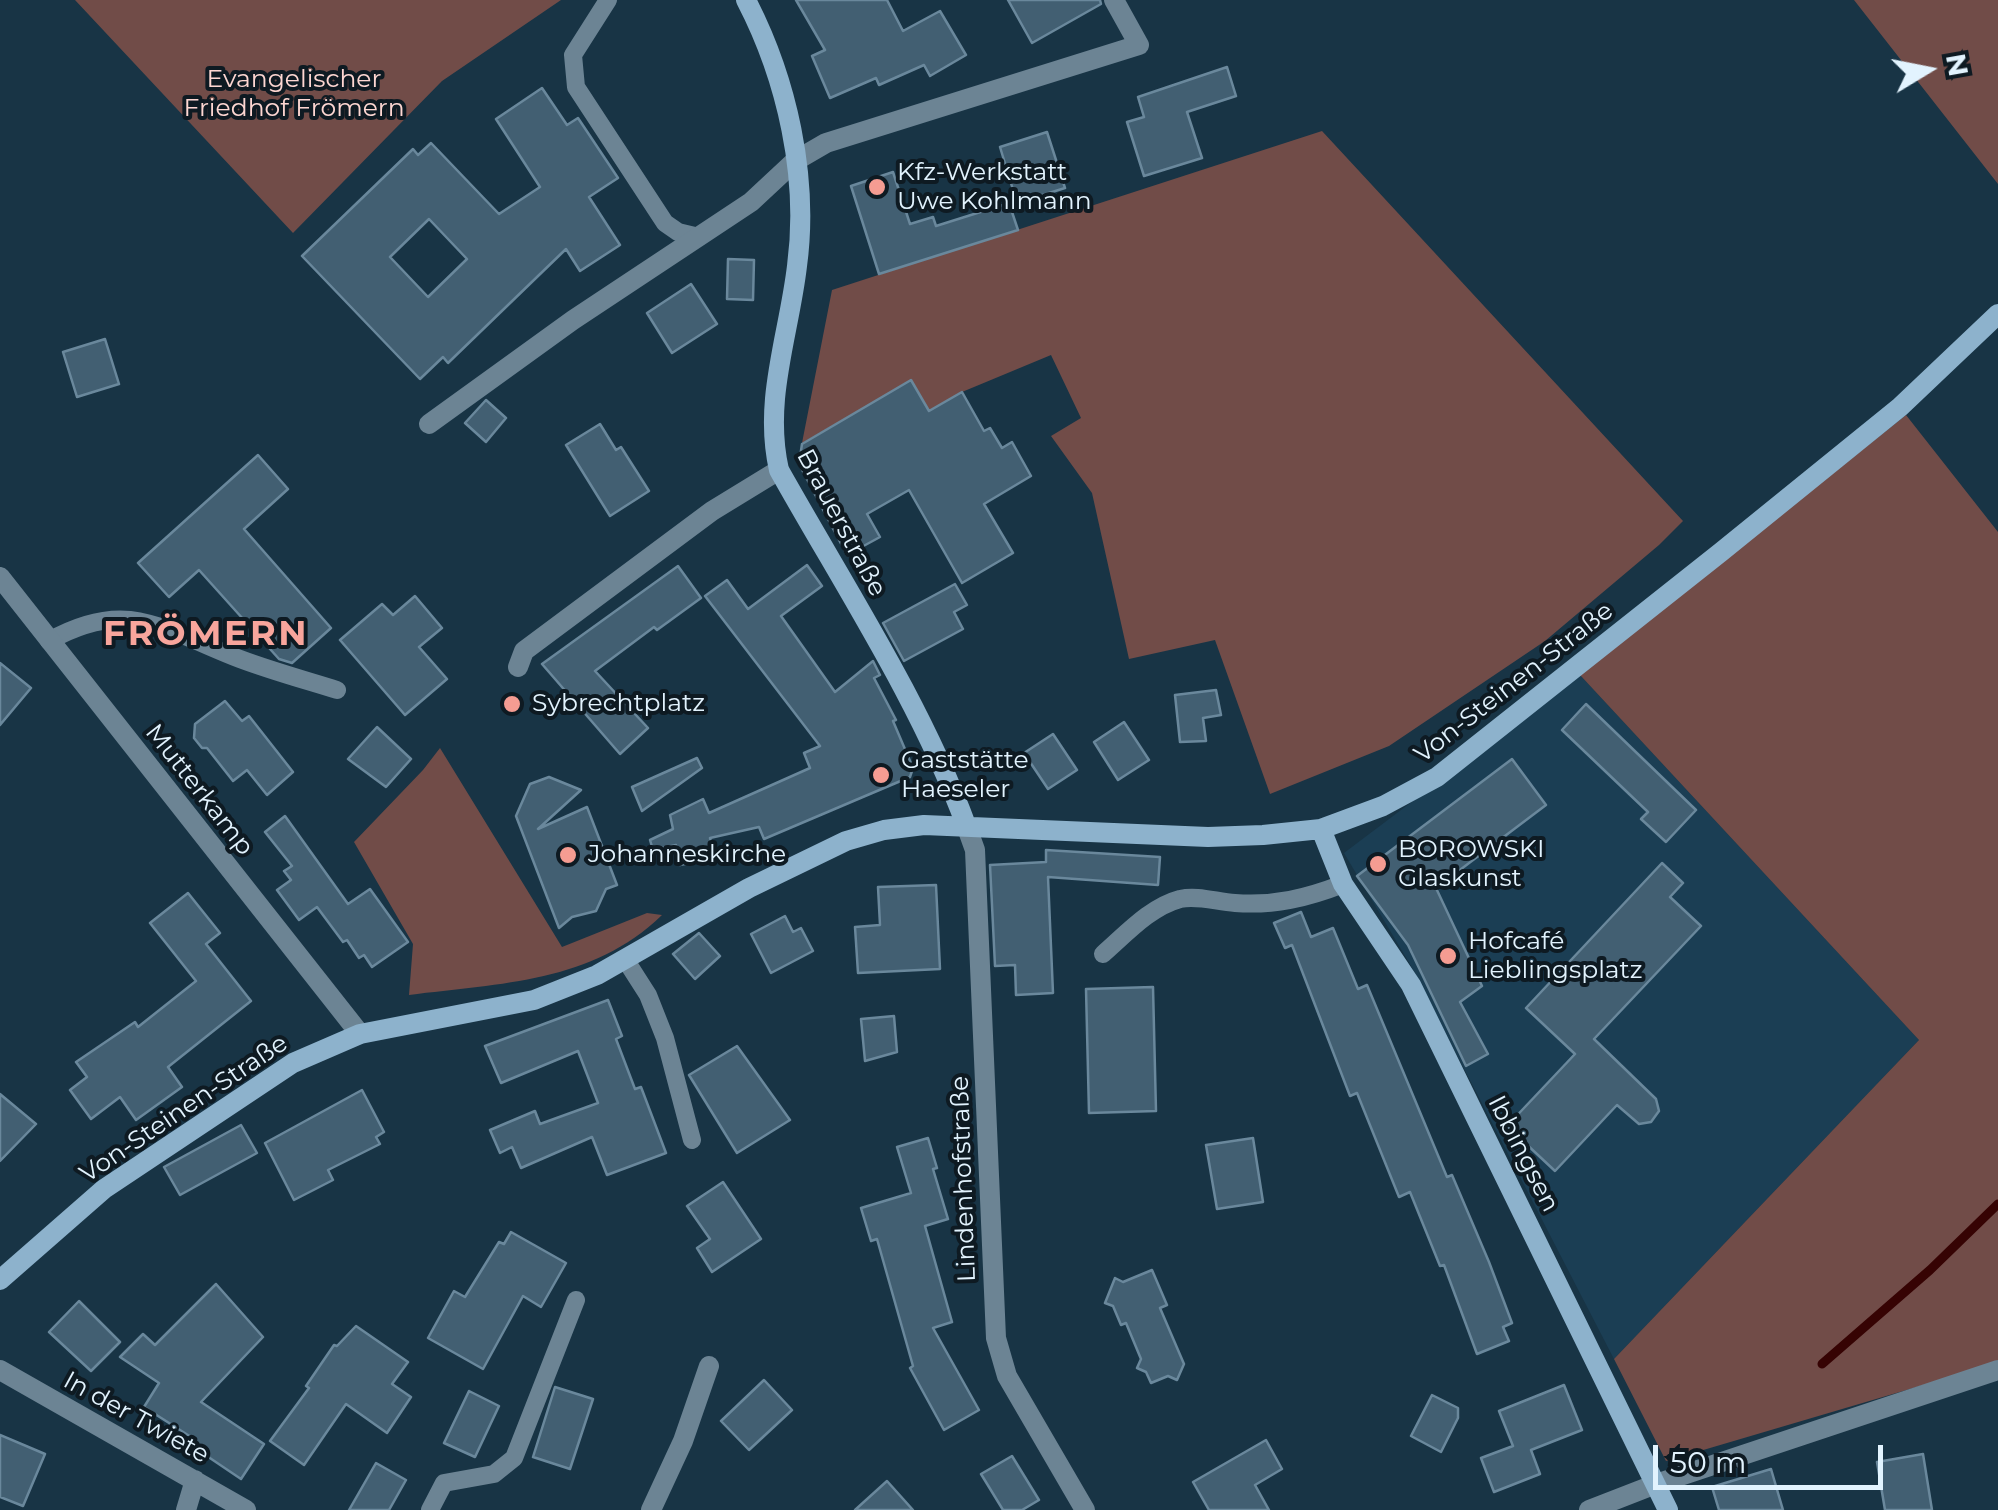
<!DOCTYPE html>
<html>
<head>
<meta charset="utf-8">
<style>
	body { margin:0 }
	#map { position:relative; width:1998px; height:1510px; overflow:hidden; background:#183445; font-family:Montserrat,sans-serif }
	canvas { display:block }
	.north { position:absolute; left:1878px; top:20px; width:100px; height:100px; -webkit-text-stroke:8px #0e1a22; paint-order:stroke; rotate:80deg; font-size:28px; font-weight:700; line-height:40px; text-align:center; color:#e2f3fe }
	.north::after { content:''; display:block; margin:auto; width:35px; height:45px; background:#e2f3fe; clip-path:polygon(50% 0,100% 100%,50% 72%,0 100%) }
	.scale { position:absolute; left:1653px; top:1445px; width:230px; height:45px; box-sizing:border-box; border:5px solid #e2f3fe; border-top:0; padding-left:12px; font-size:30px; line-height:35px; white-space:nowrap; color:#e2f3fe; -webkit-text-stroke:8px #0e1a22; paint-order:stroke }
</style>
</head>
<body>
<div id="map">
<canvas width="1998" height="1510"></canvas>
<div class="north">N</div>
<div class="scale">50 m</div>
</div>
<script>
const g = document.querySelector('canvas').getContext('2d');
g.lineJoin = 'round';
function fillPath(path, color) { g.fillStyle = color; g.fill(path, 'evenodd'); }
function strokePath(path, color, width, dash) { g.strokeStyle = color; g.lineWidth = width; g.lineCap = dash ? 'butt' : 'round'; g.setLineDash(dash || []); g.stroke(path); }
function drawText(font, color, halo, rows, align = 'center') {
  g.font = font + ' Montserrat,sans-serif'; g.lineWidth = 8; g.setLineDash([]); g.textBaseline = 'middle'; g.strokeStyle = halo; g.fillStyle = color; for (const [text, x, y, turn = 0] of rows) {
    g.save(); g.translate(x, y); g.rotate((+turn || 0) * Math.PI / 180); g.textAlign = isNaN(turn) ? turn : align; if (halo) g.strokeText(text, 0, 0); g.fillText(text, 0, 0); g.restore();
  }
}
fillPath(new Path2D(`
	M1580 675 1919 1040 1614 1359 1411 966 1344 853Z`), '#1b3e54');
fillPath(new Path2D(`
	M75 0H561L442 81 293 233Z
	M1854 0H1998V184Z
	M1322 131 1683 521 1659 545 1545 641 1389 746 1270 794 1215 640 1129 659 1092 493 1051 436 1081 418 1051 355 962 392 929 411 910 381 802 443 832 290Z
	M1906 415 1998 532V1363L1666 1461 1614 1359 1919 1040 1580 675Z
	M440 748 562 947 647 913 662 915C592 983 501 983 409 995L413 944 354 842 423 770Z`), '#714c48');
strokePath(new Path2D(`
	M1822 1364 1930 1270 1998 1204`), '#360303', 9);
const building = new Path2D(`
	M796 0H887L903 31 940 11 966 55 930 76 924 65 879 85 876 78 830 98 812 56 825 50Z
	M1008 0H1100L1101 4 1032 43Z
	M1227 67 1236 96 1187 112 1202 158 1144 176 1127 122 1144 117 1138 97Z
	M542 88 567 125 578 118 618 178 589 197 620 245 580 271 566 249 448 363 443 357 420 379 302 256 413 149 418 155 431 143 499 214 540 187 496 119ZM429 219 467 259 428 297 390 257Z
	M1047 132 1065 188 1017 203 1000 147Z
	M893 172 910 224 933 217 936 226 1009 203 1018 230 879 274 851 186Z
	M728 259 754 260 753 300 727 299Z
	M691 284 717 324 672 353 647 313Z
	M105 339 119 384 77 397 63 352Z
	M911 380 929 411 962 392 984 431 990 428 1002 448 1012 442 1031 476 984 504 1013 553 962 583 909 490 867 514 880 537 847 555 799 464 802 444Z
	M486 400 506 418 486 442 465 423Z
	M600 424 616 450 621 447 649 491 610 516 566 445Z
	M258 455 288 489 244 529 331 628 292 663 279 659 199 570 169 597 138 563Z
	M807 565 822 586 781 616 835 692 873 661 880 675 874 678 896 720 893 721 913 768 910 777 764 839 759 827 710 838 714 858 680 865 676 845 653 850 650 840 673 829 670 815 703 799 709 813 810 768 804 753 820 746 705 596 727 580 748 609Z
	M678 566 701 598 657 630 654 627 595 671 648 728 620 754 542 664Z
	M955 584 967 605 954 612 963 629 904 661 883 623Z
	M415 596 442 628 419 647 447 679 405 715 340 640 382 604 393 615Z
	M0 663 31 688 0 725Z
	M1216 690 1221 715 1203 718 1206 741 1180 742 1175 695Z
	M225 701 242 721 249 716 293 772 267 795 247 770 233 781 207 748H202L194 738 195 724Z
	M1586 704 1696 810 1666 842 1641 819 1648 812 1562 730Z
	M1124 722 1149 760 1118 780 1094 742Z
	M377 727 411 759 386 787 348 759Z
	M1053 734 1077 770 1048 789 1024 753Z
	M697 758 702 768 642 811 632 787Z
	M1512 759 1546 805 1436 888 1482 986 1460 1002 1488 1054 1466 1066 1408 945 1357 876Z
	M549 777 581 790 538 829 587 807 617 885 606 889 596 911 572 917 559 928 516 816 530 784Z
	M285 816 348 904 370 889 408 942 372 967 364 955 359 958 347 940 343 942 317 907 299 920 277 890 291 880 284 871 292 866 265 832Z
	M1046 850 1160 857 1158 885 1048 877 1053 993 1016 995 1015 965 995 966 990 865 1046 862Z
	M1662 863 1683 883 1670 897 1701 926 1594 1039 1656 1099 1659 1111 1651 1122 1639 1124 1617 1105 1555 1171 1507 1126 1575 1054 1526 1008Z
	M936 885 940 969 858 973 855 927 880 925 878 887Z
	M188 893 220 933 206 944 251 1001 168 1067 182 1087 136 1120 120 1097 91 1119 70 1090 87 1077 76 1062 135 1022 138 1027 196 981 150 923Z
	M1301 912 1311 937 1333 928 1358 989 1367 985 1447 1177 1452 1175 1489 1262 1512 1323 1503 1327 1509 1341 1477 1354 1444 1265 1440 1266 1410 1192 1399 1197 1357 1093 1350 1096 1292 945 1285 948 1274 923Z
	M785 916 793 932 801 928 813 951 771 973 751 934Z
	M699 933 720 956 695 979 673 954Z
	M1153 987 1156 1111 1089 1113 1086 989Z
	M608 1000 622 1036 616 1039 635 1089 641 1087 666 1153 607 1175 592 1137 521 1168 512 1147 500 1153 490 1130 535 1111 540 1124 598 1103 578 1051 501 1083 485 1046Z
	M894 1016 897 1052 865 1061 861 1019Z
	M737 1046 790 1120 737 1153 689 1075Z
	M362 1090 384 1132 376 1137 380 1144 328 1170 333 1180 294 1200 265 1143Z
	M0 1094 36 1124 0 1161Z
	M241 1125 257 1153 180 1195 164 1167Z
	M928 1138 937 1168 933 1169 948 1219 925 1226 952 1322 933 1328 979 1410 944 1430 910 1368 913 1366 877 1239 871 1241 861 1208 911 1193 897 1147Z
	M1253 1138 1263 1202 1217 1209 1206 1145Z
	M723 1182 761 1239 712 1272 697 1248 710 1239 687 1206Z
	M511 1232 566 1263 541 1307 523 1296 483 1369 428 1338 454 1291 465 1297 499 1242 504 1244Z
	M1152 1270 1167 1305 1160 1308 1184 1364 1177 1380 1168 1376 1151 1383 1146 1372 1137 1368 1141 1359 1126 1323 1121 1325 1113 1306 1105 1303 1115 1278 1123 1282Z
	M216 1284 263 1337 201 1402 264 1444 241 1479 198 1450 200 1446 189 1440 191 1437 144 1407 159 1383 120 1357 143 1334 155 1345Z
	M79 1301 120 1342 91 1371 49 1332Z
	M356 1326 408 1362 392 1384 411 1397 387 1433 346 1404 304 1465 270 1441 309 1388 306 1386 334 1345 337 1346Z
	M764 1380 792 1410 749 1450 721 1421Z
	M1564 1385 1582 1430 1531 1450 1540 1474 1494 1492 1481 1458 1513 1446 1499 1411Z
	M555 1387 593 1399 570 1469 533 1457Z
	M469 1391 499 1406 475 1457 444 1443Z
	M1432 1395 1458 1408V1418L1441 1452 1411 1436Z
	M0 1435 45 1454 23 1506 0 1497Z
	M1266 1440 1282 1469 1255 1485 1269 1510H1209L1193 1482Z
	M1923 1454 1932 1510H1885L1877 1462Z
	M1012 1456 1039 1500 1022 1510H1003L981 1474Z
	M376 1463 406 1480 389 1510H349Z
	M1771 1469 1783 1510H1719L1712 1487Z
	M887 1481 913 1510H855Z`);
fillPath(building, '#425f72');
strokePath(building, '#6a889c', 2.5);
strokePath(new Path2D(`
	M608 0 573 55 576 87 665 223 678 232 699 237
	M49 641C74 627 101 617 130 620 168 625 205 646 240 659 272 671 305 680 337 690
	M1103 954C1126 934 1150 907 1180 899 1198 895 1217 902 1235 903 1274 906 1307 898 1343 884
	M625 959 648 995 665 1038 692 1140
	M430 1510 444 1483 494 1474 514 1458 576 1300`), '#6c8494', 18);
strokePath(new Path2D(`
	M429 424 573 320 751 202 795 161 826 143 1139 45 1114 0
	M0 577 360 1034
	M518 667 524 651 712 511 779 470
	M966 825 975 850 996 1338 1007 1376 1085 1510
	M0 1370 246 1510
	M186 1510 195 1480
	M651 1510 683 1441 709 1366
	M1589 1510 1656 1484 1998 1370`), '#6c8494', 20);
strokePath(new Path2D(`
	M746 0C787 79 809 177 797 266 789 335 763 400 779 470 844 586 920 701 966 825
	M1321 829 1343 884 1411 985 1668 1510
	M0 1280 104 1189 293 1063 360 1034 534 1000 597 975 749 888 846 841 884 830 924 825 1208 837 1263 835 1321 829 1383 806 1437 777 1721 552 1900 407 1998 314`), '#8db2cc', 20);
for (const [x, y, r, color] of [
	[877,187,10,"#f59c92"],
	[512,704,10,"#f59c92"],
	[881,775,10,"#f59c92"],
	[568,855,10,"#f59c92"],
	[1378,864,10,"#f59c92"],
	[1448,956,10,"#f59c92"]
]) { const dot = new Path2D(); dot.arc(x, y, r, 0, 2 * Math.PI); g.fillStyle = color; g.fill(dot); strokePath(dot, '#0e1a22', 4); }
drawText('25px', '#fed7d2', '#0e1a22', [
	["Evangelischer",294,80],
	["Friedhof Frömern",294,109]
]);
drawText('25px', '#e2f3fe', '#0e1a22', [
	["Kfz-Werkstatt",897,173],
	["Uwe Kohlmann",897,202],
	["Sybrechtplatz",532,704],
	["Gaststätte",901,761],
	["Haeseler",901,790],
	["BOROWSKI",1398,850],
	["Glaskunst",1398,879],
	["Johanneskirche",588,855],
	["Hofcafé",1468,942],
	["Lieblingsplatz",1468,971]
], 'left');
drawText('25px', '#e2f3fe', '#0e1a22', [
	["Brauerstraße",841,523,62],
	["Von-Steinen-Straße",1514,683,-38],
	["Mutterkamp",199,790,52],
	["Von-Steinen-Straße",184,1109,-34],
	["Ibbingsen",1523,1154,63],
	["Lindenhofstraße",964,1179,-92],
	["In der Twiete",136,1418,29]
]);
g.letterSpacing = '2.5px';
drawText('bold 35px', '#f8a59c', '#0e1a22', [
	["FRÖMERN",206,635]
]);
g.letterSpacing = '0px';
</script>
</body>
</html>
